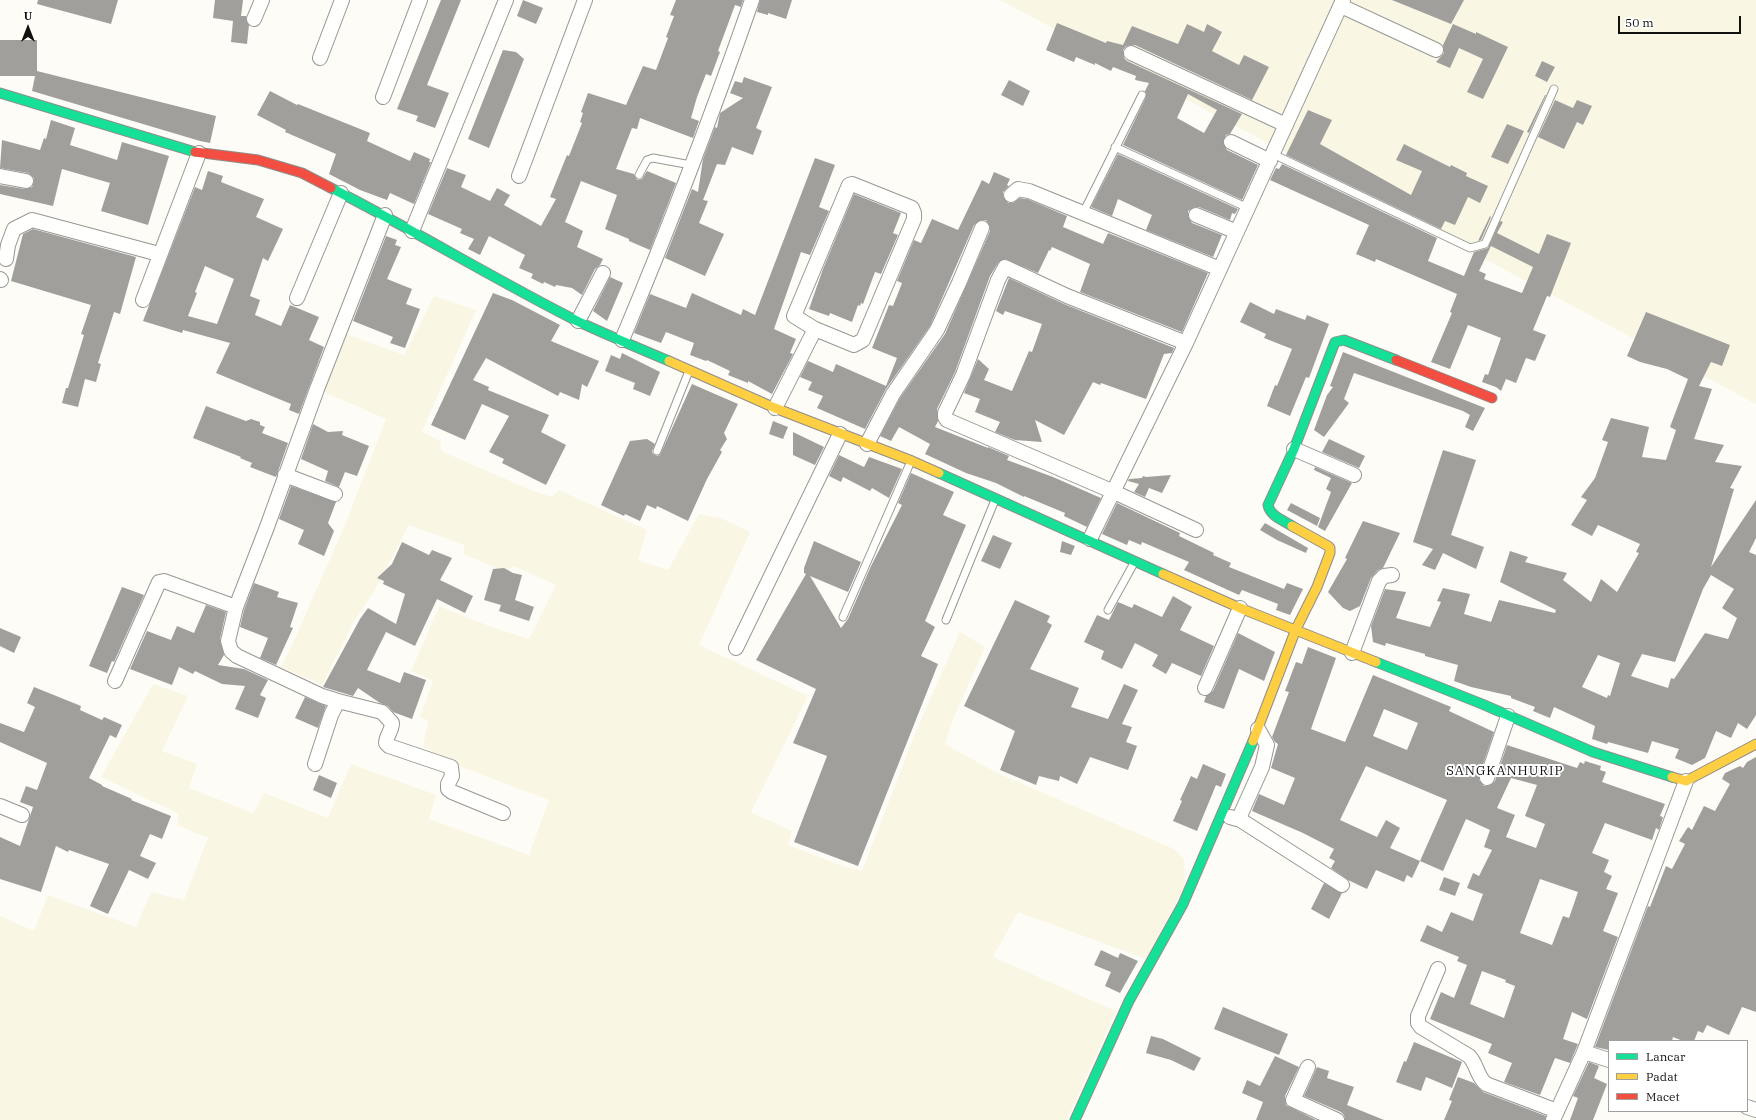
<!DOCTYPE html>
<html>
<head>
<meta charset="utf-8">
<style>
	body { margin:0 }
	#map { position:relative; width:1756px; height:1120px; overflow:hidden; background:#fdfcf7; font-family:"IBM Plex Serif",serif }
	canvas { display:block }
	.legend { position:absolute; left:1608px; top:1040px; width:140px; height:72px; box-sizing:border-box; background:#fff; border:1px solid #a0a0a0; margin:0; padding:5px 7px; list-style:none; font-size:12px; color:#111 }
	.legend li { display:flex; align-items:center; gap:8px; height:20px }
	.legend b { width:20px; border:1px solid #a0a0a0 }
	.north { position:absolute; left:8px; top:8px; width:40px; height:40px; -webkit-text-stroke:3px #fff; paint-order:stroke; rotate:0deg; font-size:11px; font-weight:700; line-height:16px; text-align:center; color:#111 }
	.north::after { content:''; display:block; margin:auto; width:14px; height:18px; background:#111; clip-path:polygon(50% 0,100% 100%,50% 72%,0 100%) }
	.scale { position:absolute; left:1618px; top:16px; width:123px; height:18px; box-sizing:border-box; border:2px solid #111; border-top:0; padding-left:5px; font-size:12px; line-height:14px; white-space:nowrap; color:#111; -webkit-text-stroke:3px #fff; paint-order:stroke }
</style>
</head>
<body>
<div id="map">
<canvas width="1756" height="1120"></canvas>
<ul class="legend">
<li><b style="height:5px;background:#16e098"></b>Lancar</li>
<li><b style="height:5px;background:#ffcf43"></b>Padat</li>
<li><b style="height:5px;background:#f24e42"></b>Macet</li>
</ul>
<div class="north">U</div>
<div class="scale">50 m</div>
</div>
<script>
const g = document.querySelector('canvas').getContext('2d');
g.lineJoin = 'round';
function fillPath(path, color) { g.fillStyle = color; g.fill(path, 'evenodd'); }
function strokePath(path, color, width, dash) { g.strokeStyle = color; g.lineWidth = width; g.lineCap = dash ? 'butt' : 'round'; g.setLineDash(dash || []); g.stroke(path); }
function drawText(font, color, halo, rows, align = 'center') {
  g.font = font + ' "IBM Plex Serif",serif'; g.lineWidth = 4; g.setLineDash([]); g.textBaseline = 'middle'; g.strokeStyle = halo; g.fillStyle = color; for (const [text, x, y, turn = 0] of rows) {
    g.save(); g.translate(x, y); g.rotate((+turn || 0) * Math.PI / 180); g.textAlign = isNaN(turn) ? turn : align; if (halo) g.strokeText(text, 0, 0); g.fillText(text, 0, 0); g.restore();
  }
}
fillPath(new Path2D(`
	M1000 0H1756V404Z
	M434 296 476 310 422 431 441 442V451L531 490 552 497 559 490 647 530 638 560 668 570 699 514 721 518 750 532 699 645 808 696 751 812 792 831 788 845 840 865 862 871 916 731 960 632 985 647 952 722 945 744 997 773 1174 849 1184 859 1185 885 1146 959 1018 912 993 957 1116 1011 1067 1120H0V916L34 931 48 895 136 927 151 892 184 900 208 838 177 825 179 814 101 777 153 684 188 696 162 751 197 764 189 788 253 813 264 793 328 818 351 764 436 795 429 819 529 855 549 800 464 768 423 747 428 721 420 716 433 681 411 671 439 606 494 628 529 639 556 585 513 566 507 573 464 554V545L409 525 375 590 353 623 322 685 281 667 293 643 345 525 386 419 324 392 346 334 404 355Z`), '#f9f7e4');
fillPath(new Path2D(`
	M38 0H118L111 24 37 4Z
	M215 0H243L241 16H246V20L249 25 247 44 231 42 233 21 213 18Z
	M441 0H461L427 85 449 93 435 128 416 121 418 116 397 109Z
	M523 0 543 8 536 24 517 16Z
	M676 0H743L741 7 735 5 718 51 720 52 711 76 706 74 697 97 691 118 699 121 693 138 640 118 637 129 632 128 616 169 634 174 637 180 642 179 647 171 676 183 650 250 629 241V239L605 229 617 195 581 181 565 222 583 231 577 247 603 259 600 265 595 269 582 295 572 288 556 285 555 287 544 282 543 284 531 278 533 274 519 268 525 255 489 236 480 255 468 249 474 239 460 233 462 229 428 214 447 168 466 175 461 187 490 201 497 188 510 195 504 205 541 226 556 199 550 197 567 155 569 156 582 123 580 122 583 113 581 112 588 93 626 105 643 66 656 70 668 38 666 37 674 16 670 15Z
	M760 0H792L786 19 768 13V15L757 12Z
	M1392 0H1464L1451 24Z
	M1057 23 1106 43 1107 41 1123 45 1132 26 1178 44 1187 24 1204 32 1207 24 1222 32 1212 51 1239 65 1244 55 1269 67 1252 100 1135 45 1126 46 1123 50 1124 58 1127 61 1242 114 1230 134 1226 135 1223 142 1227 150 1258 165 1242 200 1123 145 1146 97 1145 91 1149 83 1135 80 1136 76 1113 67 1111 71 1095 63V65L1076 57 1074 62 1046 50ZM1188 94 1217 110 1204 133 1177 118Z
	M1453 24 1476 34V32L1508 47 1483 99 1467 92 1483 59 1459 48 1450 68 1436 62 1444 53 1443 45Z
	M0 40H37V71L216 116 210 143 200 141 32 91 35 76H0Z
	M503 50 516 52 524 59 489 148 468 139Z
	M1542 61 1555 67 1547 82 1535 76Z
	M744 77 772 87 756 128 762 131 753 155 732 147 725 165 717 164 703 200 708 201 699 223 724 234 705 276 665 258 692 189 698 192 703 159 715 127 717 128 720 113 743 98 730 93 735 81 742 83Z
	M1009 80 1030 91 1023 106 1001 95Z
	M270 91 297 105 298 104 370 133 367 141 410 161 414 152 430 159 429 162H431L414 204 390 193 387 200 360 190 329 174 336 154 285 132 286 130 257 115Z
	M1545 95H1546L1529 133 1527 132Z
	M1555 100 1573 108 1577 100 1592 106 1583 125 1577 122 1564 149 1538 137Z
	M1308 110 1332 120 1320 144 1411 195 1422 171 1396 160 1404 144 1450 167 1451 165 1467 173 1466 176 1488 186 1480 203 1468 197 1455 225 1445 221 1441 229 1286 155Z
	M51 120 75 128 70 145 117 160 122 142 169 156 148 225 101 211 110 183 62 169 53 206 0 194V185L25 189 32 187 34 182V178L28 173 0 168 2 140 40 150 44 138 46 139Z
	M1507 124 1524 131 1508 164 1491 157Z
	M1118 154 1238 209 1235 214 1232 213 1230 220 1199 207H1195L1188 211V216L1192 223 1222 235 1213 257 1146 230 1152 215 1118 199 1112 216 1091 207Z
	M815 158 835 165 819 207 829 211 810 255 801 252 774 329 796 339 790 353 793 354 772 394 748 381V383L728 375 730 371 707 360 706 361 690 355 694 343 666 332 661 343 634 333 650 294 686 308 692 293 741 315 743 309 755 315Z
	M1282 164 1437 238 1428 261 1464 276 1474 252 1488 248 1500 221 1503 222 1497 233 1539 254 1547 234 1571 243 1550 297 1547 296 1533 330 1546 335 1535 361 1526 358 1516 383 1506 379 1501 391 1496 387 1482 382 1485 374 1488 375 1501 338 1468 325 1450 369 1431 362 1452 313 1450 312 1457 294 1376 259 1375 262 1356 254 1369 225 1270 180 1276 168 1279 169ZM1491 246 1533 267 1522 293 1484 279 1486 274 1479 271Z
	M208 171 223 176 221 182 264 199 256 217 283 229 268 261 263 258 250 296 260 300 255 315 281 326 290 305 319 317 309 340 324 347 299 414 289 410 291 404 216 373 230 343 183 330 182 333 143 321 195 187 202 190ZM205 266 234 279 217 324 188 316 197 293 195 292Z
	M994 172 1010 179 1007 185 1009 186 1003 192V196L1008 203H1013L1020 198 1027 199 1067 216 1063 227 1103 244 1108 233 1208 273 1182 332 1080 292 1090 264 1052 247 1050 251 1049 250 1038 273 1005 259 998 263 990 276 955 372 937 409 938 421 935 427 988 448V447L1009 456 1007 460 1053 477 1101 498 1087 527 1064 516 1065 513 1024 496V497L996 483 966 473 925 454 930 444 899 427 891 441 880 436 900 398 945 334 990 231V227L986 220H981L974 225 930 326 886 389 865 429 817 408 823 396 808 390 812 382 800 377 808 361 833 372 836 364 886 386 897 358 872 348 889 305 893 306 902 283 897 281 914 240 921 243 932 219 958 230 982 180 989 184Z
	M854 194 901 213 893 233 898 235 881 274 875 272 863 304 861 303 860 306 858 305 852 322 830 313 829 316 809 309 823 269Z
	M1490 216 1491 217 1481 240 1478 241Z
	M33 229 136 257 120 314 114 312 98 363 101 364 96 382 85 379 78 407 62 403 66 388H68L84 335 81 334 91 305 11 281 23 234Z
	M386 236 397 240 395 245 401 247 387 279 412 289 406 304 420 309 405 348 390 343 393 337 353 321Z
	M610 277 623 283 607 321 593 311Z
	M1009 278 1064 304 1174 348 1172 353 1164 354 1146 399 1101 383 1100 385 1093 382 1064 435 1035 420 1042 442 1015 440 995 432 1000 422 975 412 980 399 964 393 978 359 989 369 984 380 1012 391 1029 351 1032 352 1042 324 1005 311 1003 315 996 311Z
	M493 293 512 300 560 325 551 341 599 361 587 387 582 384 579 400 560 392 558 396 486 358 473 380 489 387 488 390 549 415 541 432 566 445 546 485 502 463 504 459 489 452 509 416 482 404 465 440 431 425Z
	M1250 302 1274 314 1276 309 1305 320 1307 315 1329 324 1309 378 1306 377 1290 416 1267 406 1275 385 1277 386 1292 349 1264 338 1266 334 1240 322Z
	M1646 312 1730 345 1722 366 1711 362 1699 386 1712 389 1694 439 1724 445 1715 462 1742 466 1730 488 1734 489 1711 567 1756 500V538L1749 552 1756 555V715L1747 729 1738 723 1731 738 1716 731 1705 758 1692 765 1675 758 1679 749 1652 741 1648 753 1608 742 1607 744 1592 739 1595 726 1554 707 1550 718 1533 711 1535 707 1511 698V696L1471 687 1454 681 1458 665 1425 656V654L1386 643 1385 646 1373 642 1371 626 1385 589 1406 592 1396 618 1430 627 1441 602 1437 601 1443 588 1470 594 1464 614 1491 622 1499 600 1555 613 1556 610 1500 582 1510 551 1528 557 1525 562 1567 573 1563 580 1591 602 1601 579 1617 592 1639 553 1636 552 1640 544 1598 525 1592 536 1571 525 1587 500 1581 497 1595 478 1608 442 1602 440 1611 418 1649 427 1642 457 1666 460 1676 430 1670 427 1688 379 1667 369 1640 362 1627 356ZM1711 575 1734 589 1722 608 1737 618 1728 639 1705 633 1674 679 1671 678 1668 688 1631 676 1642 654 1675 662 1703 589ZM1598 655 1620 663 1610 696 1608 695 1607 698 1582 687Z
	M1343 352 1485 408 1473 431 1465 427 1470 415 1463 411 1354 373 1344 399 1349 403 1324 437 1314 430 1327 395 1333 387 1330 386Z
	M622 353 660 372 650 396 633 389 635 383 605 371 611 355 620 359Z
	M692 384 738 404 724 433 727 439 720 450 722 452 707 479 688 521 657 506 656 509 647 505 640 521 625 514 624 516 601 505 630 441 647 439 655 444 652 451 653 454 657 456 660 455Z
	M206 406 246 421 251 419 260 422V425L265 427 262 433 288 443 276 477 250 467 252 463 240 458 241 457 193 438Z
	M773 421 788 427 783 439 769 434Z
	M313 424 328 432 343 431 342 435 369 446 357 476 345 472 339 487 325 481 328 471 301 459Z
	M793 432 824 447 815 465 793 455Z
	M1329 439 1365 456 1359 468 1322 452Z
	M1443 450 1476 460 1451 535 1484 547 1476 569 1443 553 1435 570 1422 565 1433 549 1413 542Z
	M839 455 864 467 869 457 902 469 889 498 872 488 870 491 843 477 841 482 829 476Z
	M1315 467 1352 483 1325 531 1318 527 1331 492 1326 489 1331 478 1314 470Z
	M911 473 954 492 943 515 966 525 925 621 935 627 921 656 938 664 858 866 794 842 827 756 793 743 816 689 756 660 806 574 804 573V568L814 541 861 562 848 592 810 576 841 628 848 619 871 566 902 505 898 503Z
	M1171 475 1162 493 1149 488 1145 497 1134 492 1139 484 1128 481 1129 479 1142 478 1143 476 1146 477Z
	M291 486 336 502 328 523 334 531 324 556 298 544 304 530 279 519Z
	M1117 503 1180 533 1179 536 1214 553 1213 555 1231 563 1229 567 1284 589 1287 583 1303 589 1290 615 1276 610 1278 604 1242 590 1239 595 1184 570 1189 562 1142 542 1141 545 1129 540 1127 545 1102 534Z
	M1291 503 1320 518 1317 526 1287 510Z
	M1363 521 1400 533 1383 568 1378 570 1371 578 1360 606 1350 611 1343 608 1328 592 1347 559 1345 558Z
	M1265 523 1308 548 1306 553 1277 540 1260 530Z
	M993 535 1012 543 1000 569 981 561Z
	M1062 541 1075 546 1071 555 1060 552Z
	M402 542 429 555 432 550 452 558 440 580 473 596 465 613 437 599 415 646 386 632 367 670 400 683 404 672 426 680 412 719 393 712 388 706 380 703 358 688 353 696 323 687 360 619 368 608 396 624 405 594 383 584 384 581 377 578 392 564Z
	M504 568 513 573 522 575 515 600 534 607 529 621 499 611 501 605 484 600 493 569Z
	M254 583 279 592 277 597 298 603 290 627 293 628 276 665 260 658 268 638 240 627 244 610Z
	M122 587 144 595 114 662 112 661 107 673 89 666Z
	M1173 596 1192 607 1180 630 1214 646 1201 676 1172 663 1166 674 1152 666 1158 655 1135 643 1122 669 1101 659 1104 651 1084 642 1097 615 1109 620 1118 602 1132 608 1134 604 1162 617Z
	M1015 600 1050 616 1047 622 1052 625 1030 669 1079 688 1071 707 1108 719 1124 684 1138 690 1122 724 1132 727 1126 742 1137 746 1128 770 1090 757 1077 784 1060 776 1059 781 1039 776 1036 785 1000 770 1015 731 964 706Z
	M206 605 226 612 220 639 224 655 218 665 244 669 268 680 260 695 266 698 258 718 235 709 245 686 222 684 195 671 193 674 179 667 172 685 130 669 147 631 171 640 177 626 194 633Z
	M0 628 21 637 14 653 0 646Z
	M1238 633 1275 652 1264 681 1239 669 1224 709 1204 702 1206 696 1213 691Z
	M1308 647 1336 658 1311 729 1345 742 1373 675 1451 707 1449 711 1494 732 1479 776V780L1484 786H1489L1495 781 1507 745 1577 768 1580 762 1584 764 1585 761 1601 766 1600 770 1606 772 1602 782 1665 804 1660 816 1663 817 1659 830 1656 828 1652 840 1605 823 1592 853 1609 860 1604 872 1612 876 1606 889 1618 893 1603 931 1618 937 1587 1019 1572 1012 1563 1039 1578 1044 1570 1063 1555 1058 1540 1095 1504 1082 1512 1063 1488 1053 1492 1044 1430 1019 1441 992 1454 998 1467 965 1457 961 1459 957 1420 941 1427 925 1442 932 1451 912 1473 921 1483 894 1467 888 1473 873 1479 876 1492 850 1484 847 1490 830 1466 819 1443 871 1420 861 1412 878 1407 875 1404 882 1376 870 1367 889 1348 880 1331 868 1335 861 1329 858 1334 849 1303 833 1252 811 1259 794 1284 805 1295 778 1271 768 1278 744 1275 742 1272 737 1289 692 1285 691 1296 662 1302 664ZM1384 709 1418 723 1407 750 1373 736ZM1366 766 1447 800 1420 861 1390 848 1400 828 1386 820 1377 837 1340 820ZM1511 778 1537 785 1525 816 1545 824 1536 848 1506 837 1515 815 1497 808ZM1540 879 1578 892 1569 918 1563 916 1552 945 1520 933ZM1482 971 1506 980 1505 982 1515 986 1504 1018 1470 1004Z
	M34 687 81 706 80 710 102 720 104 717 122 725 116 738 110 735 89 778 102 785V786L132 799 131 800 171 816 162 839 150 834 140 856 156 863 148 879 129 870 108 914 90 906 109 864 69 850 68 852 56 846 41 892 0 879V837L20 846 33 807 20 802 26 786 37 790 47 763 0 742V723L24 732 35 707 27 703Z
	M305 697 326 706 318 728 295 718Z
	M1756 757V1012L1742 1007 1729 1035 1707 1025 1703 1033 1698 1031 1694 1041H1683L1673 1037 1672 1041H1609V1050L1595 1047 1648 906 1650 907 1666 866 1672 869 1685 844 1679 841 1688 827 1692 830 1704 806 1715 811 1730 784 1722 779 1725 773 1740 766 1743 768 1747 762Z
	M1203 764 1226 774 1221 787 1216 785 1197 831 1173 821 1182 801 1180 800 1191 776 1197 779Z
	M319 775 337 783 331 798 313 790Z
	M1444 877 1460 883 1455 896 1439 890Z
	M1324 883 1342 893 1329 919 1311 909Z
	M1101 950 1118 958 1120 953 1138 961 1120 993 1105 986 1111 972 1094 965Z
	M1223 1007 1288 1034 1279 1055 1214 1029Z
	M1151 1036 1163 1039 1201 1058 1194 1071 1171 1060 1146 1053Z
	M1414 1042 1462 1062 1452 1088 1426 1077 1421 1091 1396 1082 1404 1061 1406 1062Z
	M1275 1056 1299 1067 1285 1096 1286 1105 1316 1120H1256L1263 1102 1242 1093 1247 1080 1260 1086Z
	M1589 1062 1599 1066 1594 1078 1607 1084 1593 1120H1570L1578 1098 1573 1096Z
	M1317 1067 1329 1071 1327 1078 1354 1087 1347 1105 1384 1120H1345L1344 1115 1341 1112 1304 1096Z
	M1458 1077 1474 1083 1483 1092 1546 1116 1545 1120H1444L1452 1101 1449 1100Z`), '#a19f9c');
const lane = new Path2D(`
	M1115 147 1248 208
	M1273 154 1470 248 1485 244 1554 89
	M639 175 647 160 653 158 691 165
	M1083 213 1142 95
	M657 451 689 371
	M1108 610 1134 563
	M843 617 911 461
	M946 620 995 500`);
const street = new Path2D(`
	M1341 6 1436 50
	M254 19 262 0
	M1131 53 1286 125
	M320 58 342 0
	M383 97 420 0
	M1231 142 1270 161
	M0 176 26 181
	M519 176 585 0
	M852 184 912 208 914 213V219L863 340 854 345 815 329 794 316 849 185Z
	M1011 195 1018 189 1029 191 1220 269
	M1196 215 1237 232
	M412 231 506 0
	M6 259 8 245 14 229 32 220 159 254
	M0 279 1 280
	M297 298 341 193
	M143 300 199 153
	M578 321 603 273
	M622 340C669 228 712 115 752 0
	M1186 343 1067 296 1005 267 998 280 963 375 945 413V417L947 420 1114 492 1196 530
	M775 408 815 329
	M867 444 893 394 937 330 959 283 982 228
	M1294 449 1354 475
	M285 475 335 494
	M1090 539 1186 343 1343 0
	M736 648 840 434
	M1352 653 1379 581 1384 576 1392 575
	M115 681 159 582 164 581 236 607
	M1205 688 1240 608
	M338 701 382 712 392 723C392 731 386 736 386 743L389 746 451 767 452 776 448 784V789L452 792 503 813
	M315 764 331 715 338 701 322 696 237 656 231 651 228 641 236 607 267 527 317 389 385 215
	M1487 778 1508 716
	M0 806 22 815
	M1230 817 1237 819 1239 818 1262 767 1267 745 1258 729
	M1239 819 1342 885
	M1438 969 1418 1016V1023L1421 1027 1469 1056C1477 1064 1477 1077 1486 1084L1557 1111
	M1584 1052 1609 1060
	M1308 1067 1293 1100 1337 1120
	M1747 1107 1756 1110
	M1553 1120 1584 1052 1686 781`);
const fast = new Path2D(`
	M0 93 195 152
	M331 188C414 230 494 279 577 321 607 335 638 348 669 361
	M939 473 1163 574
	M1292 526C1283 520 1270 516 1268 505L1294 449 1335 342 1344 340 1396 360
	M1376 662 1482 704 1593 752 1672 777
	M1075 1120 1129 1001 1183 904 1253 741`);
const slow = new Path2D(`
	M669 361 775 408 912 461 939 473
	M1163 574 1240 608 1376 662
	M1253 741 1296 629 1317 587 1330 553V548L1328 546 1292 526
	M1672 777 1686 781 1756 744`);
const jam = new Path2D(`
	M195 152 258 160 302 173 331 188
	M1396 360 1492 398`);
strokePath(lane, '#979795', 9);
strokePath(street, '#979795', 16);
strokePath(fast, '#8e8d8b', 11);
strokePath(slow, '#8e8d8b', 11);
strokePath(jam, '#8e8d8b', 11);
strokePath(lane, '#fffffe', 7);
strokePath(street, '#fffffe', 14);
strokePath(fast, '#16e098', 9);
strokePath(slow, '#ffcf43', 9);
strokePath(jam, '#f24e42', 9);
g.letterSpacing = '1px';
drawText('13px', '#111', '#fff', [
	["SANGKANHURIP",1505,771]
]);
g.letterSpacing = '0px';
</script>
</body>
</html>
